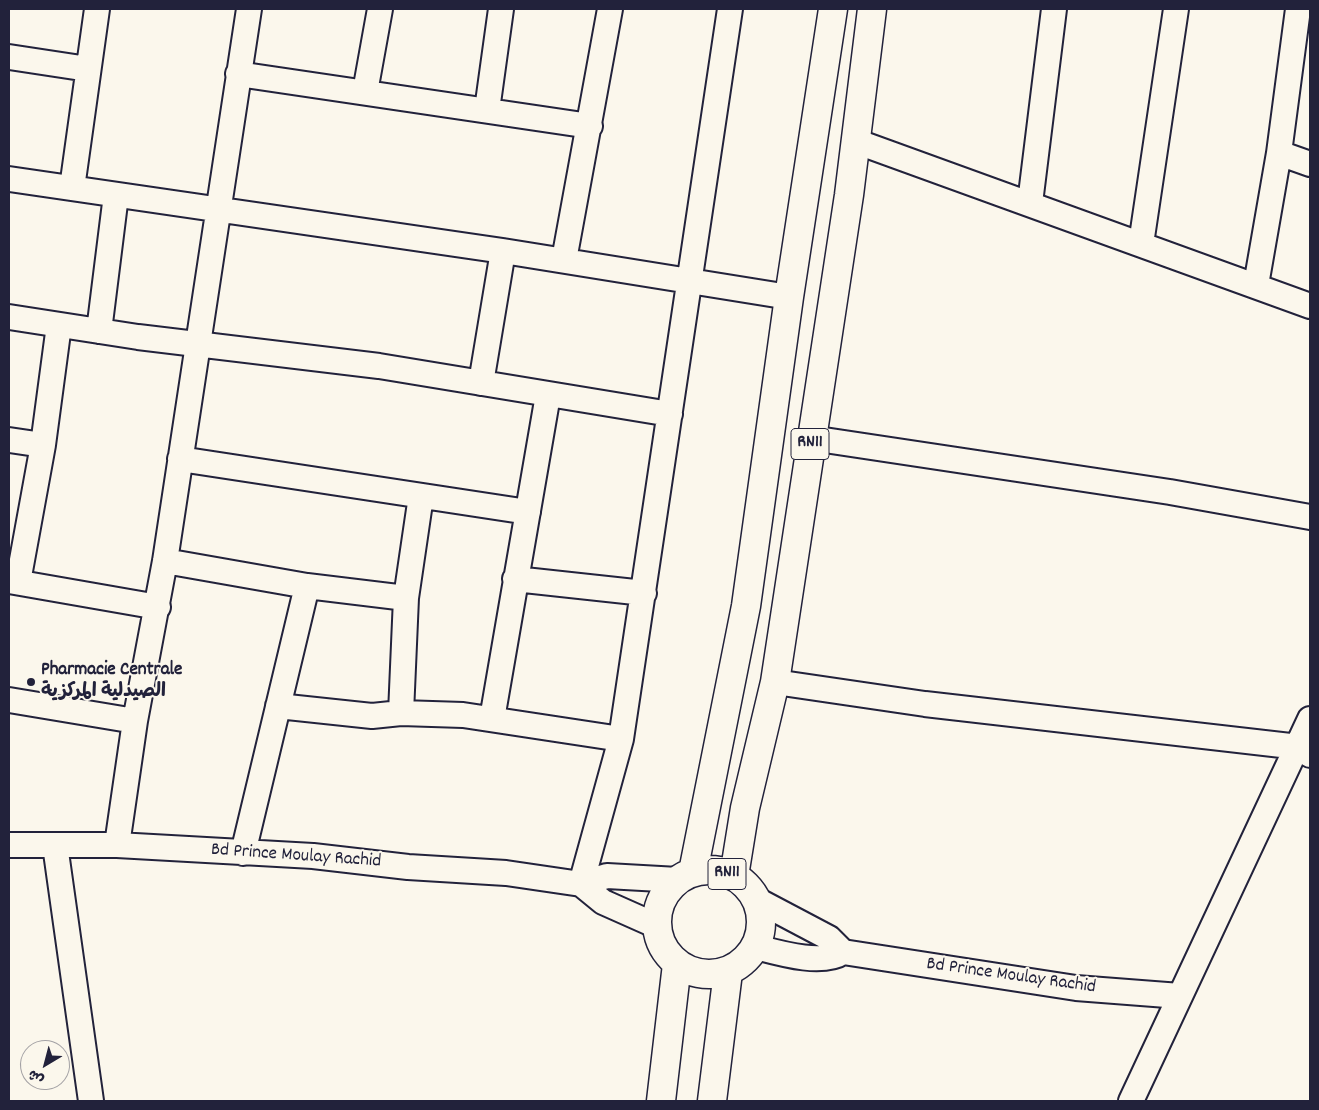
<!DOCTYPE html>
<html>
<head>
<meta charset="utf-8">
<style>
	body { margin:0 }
	#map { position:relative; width:1319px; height:1110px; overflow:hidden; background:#fbf7ec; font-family:Dekko,"Playpen Sans Arabic",sans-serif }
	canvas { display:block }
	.frame { position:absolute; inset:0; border:10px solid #22223b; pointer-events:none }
	.north { position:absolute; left:20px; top:1040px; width:50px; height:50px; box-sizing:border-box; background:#fbf7ec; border:1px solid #a4a2a5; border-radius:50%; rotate:217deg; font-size:14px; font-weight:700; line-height:20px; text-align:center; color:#22223b }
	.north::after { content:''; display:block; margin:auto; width:18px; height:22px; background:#22223b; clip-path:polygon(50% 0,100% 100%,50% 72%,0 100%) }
</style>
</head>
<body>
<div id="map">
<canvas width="1319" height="1110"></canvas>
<div class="frame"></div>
<div class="north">ش</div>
</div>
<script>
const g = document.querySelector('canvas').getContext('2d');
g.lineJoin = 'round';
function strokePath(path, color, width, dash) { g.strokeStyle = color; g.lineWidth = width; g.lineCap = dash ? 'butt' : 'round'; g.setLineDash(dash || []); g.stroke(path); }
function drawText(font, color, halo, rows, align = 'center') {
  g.font = font + ' Dekko,"Playpen Sans Arabic",sans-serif'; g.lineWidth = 4; g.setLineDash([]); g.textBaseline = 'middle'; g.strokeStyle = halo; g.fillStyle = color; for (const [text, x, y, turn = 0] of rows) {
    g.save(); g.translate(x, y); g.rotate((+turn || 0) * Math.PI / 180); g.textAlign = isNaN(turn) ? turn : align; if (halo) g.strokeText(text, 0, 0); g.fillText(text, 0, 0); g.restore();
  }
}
const minor = new Path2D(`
	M9 57 88 69
	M238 74 590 126
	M365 92 380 9
	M487 110 501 9
	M855 141 1310 306
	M1279 153 1310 164
	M9 179 503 251 789 297
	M72 188 97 9
	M1030 203 1054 9
	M1141 244 1176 9
	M564 260 610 9
	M1256 285 1279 153 1298 9
	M9 317 138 337 379 366 670 414
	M99 331 116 195
	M481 383 503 251
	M811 438 1170 492 1310 517
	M9 440 43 445
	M180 459 528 512
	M165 561 307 586 406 598
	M515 579 644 593
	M9 581 158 607
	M18 582 43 445 59 325
	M775 682 925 704 1299 747 1310 755
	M9 700 135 721
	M278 706 372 716 401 713 463 715 621 739
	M401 713 406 598 421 496
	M492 719 548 395
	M9 845H117L313 856 408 867 506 873 581 884 621 739 730 9
	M55 845 91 1101
	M117 845 135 721 165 561 249 9
	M243 853 307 586
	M657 926 603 902 581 884 607 876 678 880
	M756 947C779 953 822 966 843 952L829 938 757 900
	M843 952 1076 988 1180 996
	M1131 1101 1310 719`);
const major = new Path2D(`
	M657 922a52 52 0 1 1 104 0a52 52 0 1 1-104 0Z
	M693 872 746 606 789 297 833 9
	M734 876 745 808 775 682 849 195 872 9
	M661 1101 677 964
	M712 1101 728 972`);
strokePath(minor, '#22223b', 28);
strokePath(major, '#22223b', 31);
strokePath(minor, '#fbf7ec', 24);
strokePath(major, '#fbf7ec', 28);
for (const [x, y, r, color] of [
	[31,682,5,"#22223b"]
]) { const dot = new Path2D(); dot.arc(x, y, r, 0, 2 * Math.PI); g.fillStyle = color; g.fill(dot); strokePath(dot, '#fbf7ec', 2); }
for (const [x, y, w] of [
	[810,444,38],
	[727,874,38]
]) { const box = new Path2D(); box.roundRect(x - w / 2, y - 15.5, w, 31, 4); g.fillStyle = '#fbf7ec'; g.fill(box); strokePath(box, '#22223b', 1); }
drawText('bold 18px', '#22223b', null, [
	["RN11",810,444],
	["RN11",727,874]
]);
drawText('bold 19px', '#22223b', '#fbf7ec', [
	["Pharmacie Centrale",41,671],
	["الصيدلية المركزية",41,693]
], 'left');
drawText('19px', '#22223b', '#fbf7ec', [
	["Bd Prince Moulay Rachid",296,857,4],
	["Bd Prince Moulay Rachid",1011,977,8]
]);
</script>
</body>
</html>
